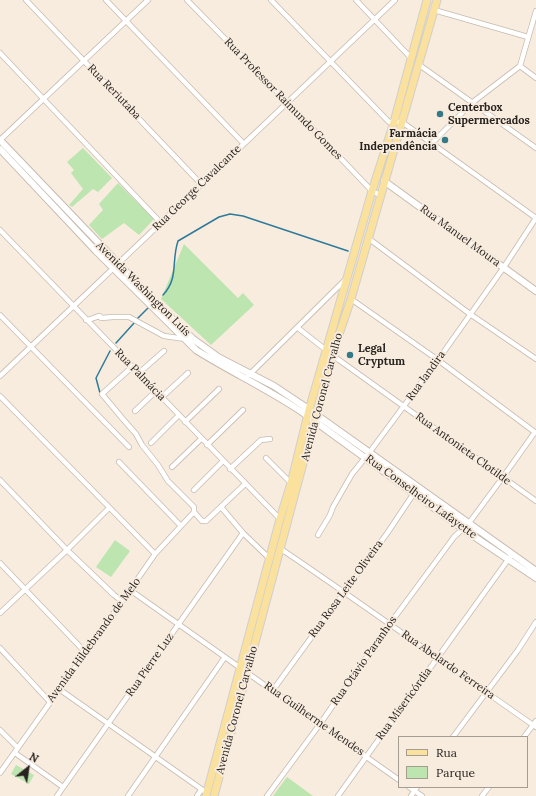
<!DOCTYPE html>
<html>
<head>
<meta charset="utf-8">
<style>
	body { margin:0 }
	#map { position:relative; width:536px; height:796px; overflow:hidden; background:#f8ecdf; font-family:Lora,serif }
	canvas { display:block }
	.legend { position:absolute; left:398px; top:736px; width:130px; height:52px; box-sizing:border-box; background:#f8ecdf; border:1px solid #a59c92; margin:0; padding:5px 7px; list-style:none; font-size:12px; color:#28231f }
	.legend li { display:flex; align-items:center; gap:8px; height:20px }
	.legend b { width:20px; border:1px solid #a59c92 }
	.north { position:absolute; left:8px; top:748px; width:40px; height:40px; -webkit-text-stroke:3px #f8ecdf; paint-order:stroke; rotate:30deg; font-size:11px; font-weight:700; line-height:16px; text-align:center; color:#28231f }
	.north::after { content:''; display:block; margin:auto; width:14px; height:18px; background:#28231f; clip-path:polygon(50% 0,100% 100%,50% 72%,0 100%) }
</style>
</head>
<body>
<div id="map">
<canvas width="536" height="796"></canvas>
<ul class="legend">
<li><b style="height:5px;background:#fbe19e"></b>Rua</li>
<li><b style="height:11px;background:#bce5b0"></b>Parque</li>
</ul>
<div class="north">N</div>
</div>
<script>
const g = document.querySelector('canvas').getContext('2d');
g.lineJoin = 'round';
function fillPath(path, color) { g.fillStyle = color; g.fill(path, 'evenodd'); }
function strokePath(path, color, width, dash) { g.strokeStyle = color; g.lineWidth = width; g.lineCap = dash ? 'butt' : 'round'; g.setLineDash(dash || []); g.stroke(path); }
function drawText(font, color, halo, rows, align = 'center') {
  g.font = font + ' Lora,serif'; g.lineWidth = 4; g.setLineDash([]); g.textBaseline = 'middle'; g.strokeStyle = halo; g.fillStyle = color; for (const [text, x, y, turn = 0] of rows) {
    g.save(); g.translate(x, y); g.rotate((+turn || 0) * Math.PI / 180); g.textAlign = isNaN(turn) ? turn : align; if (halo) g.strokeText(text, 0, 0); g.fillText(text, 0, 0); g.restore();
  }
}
fillPath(new Path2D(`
	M83 148 112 178 98 192 93 189 72 207 69 205 83 189 71 173 74 170 67 162Z
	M118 183 154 219 139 235 124 223 102 239 89 225 103 210 99 204Z
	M184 244 238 298 243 293 254 305 211 345 161 299Z
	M115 540 130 551 111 577 96 567Z
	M16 765 34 775 29 784 11 774Z
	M287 777 313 796H273Z`), '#bce5b0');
strokePath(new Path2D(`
	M163 295C179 278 171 262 178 241L219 217 230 214 243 216 348 251
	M137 319 148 308
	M116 343 135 322
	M100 393 96 378 110 351`), '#2e7a9b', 1.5);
const minor = new Path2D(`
	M26 0 201 184
	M106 0 244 144
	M187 0 287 102 372 191 380 195
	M271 0 389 122H402L536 218
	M356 0 411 58
	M434 10 528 37
	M0 53 161 223
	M418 64 536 148
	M520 66 536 78
	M0 140 148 0
	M432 143 473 102 520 66 536 11
	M0 230 280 519
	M368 238 470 314 536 359
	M351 299 438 360 536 433
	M0 315 129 447
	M86 320C92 320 94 317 100 316L101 318 113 317H129L164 336 185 339
	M298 328 326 350
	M332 355 536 501
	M132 367 102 394 122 418 136 434 142 445 158 465 168 481 194 507V512L202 521H206L245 484
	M139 373 164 351
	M0 376 395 0
	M248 376 345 280
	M0 396 155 554
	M162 397 188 373
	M135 411 155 392
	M185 422 219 389
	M151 443 179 415
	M207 445 243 410
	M266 458 291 483
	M119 462 181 526
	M172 467 201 439
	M230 469 261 440 270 439
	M0 480 67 550 114 595 122 601
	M194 490 223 461
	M221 507 243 533 270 559
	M318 535 330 515 333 507 352 474 369 453 438 360 504 267 536 218
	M281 549C367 607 451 668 536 727
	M0 563 86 653
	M130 590 399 780
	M0 613 67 550 109 508
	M0 648 50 702
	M59 689 207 793
	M273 690 388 532 418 487
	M0 730 18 748
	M453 737 518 650 536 622
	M524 737 536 721
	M15 753 63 787
	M0 773 130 590 155 554 194 512
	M409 787 422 796
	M57 796 243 533
	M128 796 225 657
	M197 796 201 790
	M267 796 320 724 389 625 454 537 469 523 503 477 535 432
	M338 796 510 557
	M411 796 417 787
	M482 796 489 787`);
const tertiary = new Path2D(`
	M0 140 156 303 193 339 218 357 274 386 304 406 536 571
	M0 149 96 251 196 350C231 372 268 389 302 412L463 529 536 578
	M384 181 536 291`);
const primary = new Path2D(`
	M206 796 280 519 291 483 309 410 372 191 394 122 427 0
	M214 796 332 355 351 299 437 0`);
strokePath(minor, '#c6bbaf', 6);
strokePath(tertiary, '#c6bbaf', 8);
strokePath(primary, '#d0cfce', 9);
strokePath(minor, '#fff', 4.5);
strokePath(tertiary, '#fff', 6);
strokePath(primary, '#fbe19e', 7);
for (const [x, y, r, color] of [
	[440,114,4,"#347a86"],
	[445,140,4,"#347a86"],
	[350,355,4,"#347a86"]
]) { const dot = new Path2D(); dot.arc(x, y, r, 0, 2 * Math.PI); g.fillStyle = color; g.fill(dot); strokePath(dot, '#f8ecdf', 1.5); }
drawText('11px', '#28231f', '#f8ecdf', [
	["Rua Reriutaba",114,92,46],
	["Rua Professor Raimundo Gomes",283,99,46],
	["Rua George Cavalcante",197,188,-44],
	["Rua Manuel Moura",460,236,36],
	["Avenida Washington Luís",143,289,45],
	["Rua Palmácia",140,375,46],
	["Rua Jandira",426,376,-54],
	["Avenida Coronel Carvalho",322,397,-75],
	["Rua Antonieta Clotilde",463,449,36],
	["Rua Conselheiro Lafayette",421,497,36],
	["Rua Rosa Leite Oliveira",346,589,-54],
	["Avenida Hildebrando de Melo",94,640,-54],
	["Rua Otávio Paranhos",364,661,-55],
	["Rua Pierre Luz",150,665,-55],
	["Rua Abelardo Ferreira",448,665,35],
	["Rua Misericórdia",404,704,-54],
	["Avenida Coronel Carvalho",237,710,-75],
	["Rua Guilherme Mendes",314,719,35]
]);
drawText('bold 11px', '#28231f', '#f8ecdf', [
	["Centerbox",448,108],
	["Supermercados",448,121],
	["Farmácia",437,134,"right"],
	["Independência",437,147,"right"],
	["Legal",358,349],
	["Cryptum",358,362]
], 'left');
</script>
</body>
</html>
